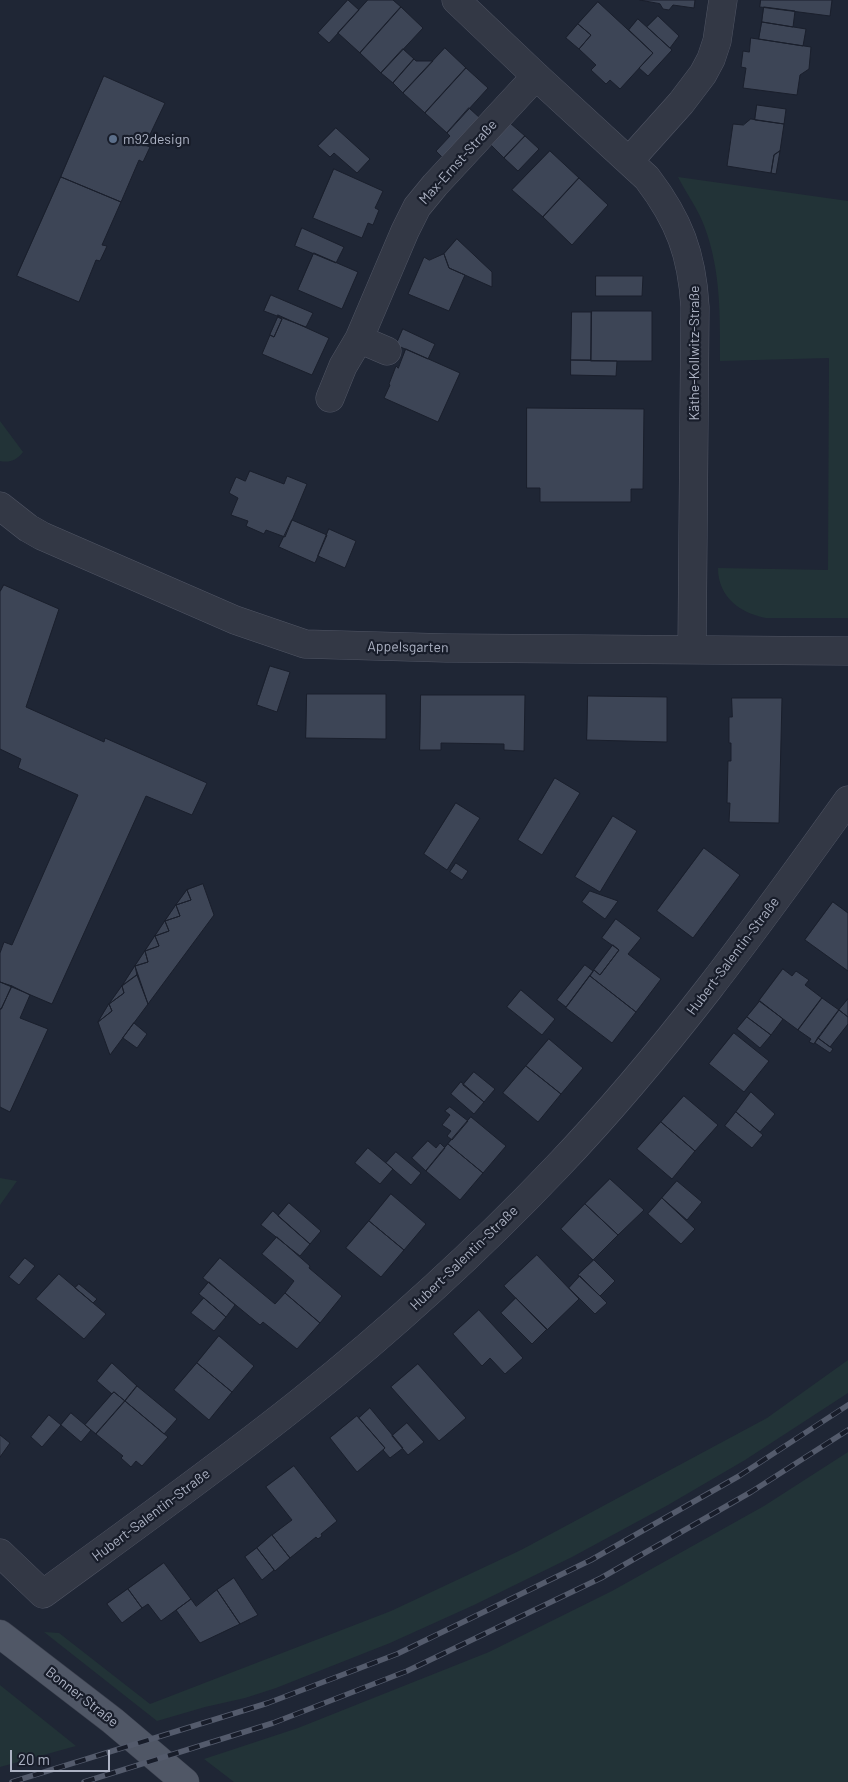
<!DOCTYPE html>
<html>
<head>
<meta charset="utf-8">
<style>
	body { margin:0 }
	#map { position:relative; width:848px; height:1782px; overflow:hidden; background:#1f2635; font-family:Barlow,sans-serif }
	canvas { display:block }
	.scale { position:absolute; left:10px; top:1750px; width:100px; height:22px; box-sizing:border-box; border:2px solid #acb2c3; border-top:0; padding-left:6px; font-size:15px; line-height:18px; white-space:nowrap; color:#acb2c3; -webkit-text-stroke:4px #181d2a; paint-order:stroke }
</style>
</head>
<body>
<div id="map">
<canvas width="848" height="1782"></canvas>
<div class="scale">20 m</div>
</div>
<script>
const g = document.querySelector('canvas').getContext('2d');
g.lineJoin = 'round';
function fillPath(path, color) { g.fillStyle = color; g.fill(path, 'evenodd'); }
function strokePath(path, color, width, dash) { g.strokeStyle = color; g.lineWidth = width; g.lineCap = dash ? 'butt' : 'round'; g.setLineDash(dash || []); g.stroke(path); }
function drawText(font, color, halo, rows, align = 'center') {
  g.font = font + ' Barlow,sans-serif'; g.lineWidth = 4.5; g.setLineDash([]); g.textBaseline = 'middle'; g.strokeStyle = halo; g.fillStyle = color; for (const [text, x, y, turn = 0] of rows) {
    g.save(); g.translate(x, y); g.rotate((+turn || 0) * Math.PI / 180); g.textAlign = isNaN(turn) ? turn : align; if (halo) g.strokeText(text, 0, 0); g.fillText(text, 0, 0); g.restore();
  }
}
fillPath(new Path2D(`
	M678 177 848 201V618H766C740 613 718 597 718 568L828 570 829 358 720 361C720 316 721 272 705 228 699 210 687 195 678 177Z
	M0 421 23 452C17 460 10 463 0 461Z
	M0 1178 17 1181 0 1205Z
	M848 1360V1393L745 1460 668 1505 572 1557 474 1605 390 1643 276 1688 245 1698 205 1707 157 1721 44 1632 59 1633 150 1704 391 1611 521 1550 767 1418Z
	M848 1452V1782H234L204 1759 298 1728 489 1652 612 1591 764 1506Z
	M0 1685 76 1746 0 1767Z`), '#223337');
const building = new Path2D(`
	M348 0 359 10 329 43 318 33Z
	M368 0H393L401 7 360 53 338 33Z
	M640 0H695L694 8 673 5 669 10 663 9 660 4Z
	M761 0H832L830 16 760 7Z
	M598 2 653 53 620 89 610 80 606 84 591 70 596 65 579 49 591 35 578 24Z
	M401 7 423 28 381 73 360 53Z
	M764 7 795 11 793 27 762 22Z
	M658 16 679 36 670 48 647 27Z
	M638 19 672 50 648 76 639 68 653 53 629 30Z
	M762 22 806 29 803 46 759 39Z
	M578 24 591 35 579 49 566 38Z
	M751 38 811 47 809 69 800 75 797 95 743 88 746 68 741 67 743 51 749 52Z
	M445 48 466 68 425 113 403 93Z
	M403 49 414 59 393 83 381 73Z
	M414 59 416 61H433L403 93 393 83Z
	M466 68 488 88 447 133 425 113Z
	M104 76 165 103 145 145 150 147 143 162 139 160 121 202 61 177Z
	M757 105 786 109 784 124 755 120Z
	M469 108 480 118 443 158 436 151 450 136 447 133Z
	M751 119 784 124 780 151 774 155 771 173 727 166 733 124 743 125Z
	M510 123 525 136 504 158 490 144Z
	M336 128 370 159 357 173 334 153 330 157 318 146Z
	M525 136 539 149 518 171 504 158Z
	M550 151 579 178 543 217 512 190Z
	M780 151 776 174 771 173 774 155Z
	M334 169 383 191 375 208 379 210 373 225 368 223 362 238 313 218Z
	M61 177 121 202 102 245 107 246 100 261 96 260 79 302 17 276Z
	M579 178 608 205 572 245 543 217Z
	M302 228 344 247 336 263 295 246Z
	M457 239 492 272V287L449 268 444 254Z
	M314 253 358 272 342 309 298 290Z
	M444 254 449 268 465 275 449 311 408 294 424 257 429 260Z
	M596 276H643L642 296H596Z
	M271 295 313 313 306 327 264 311Z
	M592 311H652V361H591Z
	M572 312H591V360H571Z
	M278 315 329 338 312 375 262 354 270 335 274 337 282 319 278 317Z
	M278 317 282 319 274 337 270 335Z
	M403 329 435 344 428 359 396 345Z
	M406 349 460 373 438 422 384 398 390 385 389 384 396 366 398 368Z
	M571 360 617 361 616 376 571 375Z
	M527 408 644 409 643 489H631V502H540V488H527Z
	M250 471 284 484 287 476 307 484 285 537 266 530 264 534 246 526 248 521 231 515 238 498 229 493 236 477 245 481Z
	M292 520 327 535 315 563 279 547Z
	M329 529 356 541 345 568 318 556Z
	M4 585 59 609 26 707 104 742 105 738 207 783 192 815 146 796 52 1004 0 982V953L4 942 12 945 78 795 18 768 21 759 0 749V592Z
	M270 666 290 672 277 712 257 705Z
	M307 694H386V739L306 738Z
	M421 695H525L524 751 504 750V744L441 743V750H420Z
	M588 696 667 697V742L587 740Z
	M732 698H782L779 823 729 822 730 803H727L728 761H731V743H729V717H732Z
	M555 778 580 793 542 855 518 840Z
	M456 803 480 818 447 870 424 854Z
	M613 816 637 831 600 892 575 877Z
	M704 848 740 875 693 938 657 911Z
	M456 863 468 871 462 880 450 872Z
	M203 884 214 915 148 1004 135 966 148 962 145 951 159 946 155 936 169 931 165 921 180 916 176 905 191 900 187 890Z
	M187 890 191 900 176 905Z
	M590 891 618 901 605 919 582 902Z
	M833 902 848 913V971L805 940Z
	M176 905 180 916 165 921Z
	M616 919 641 938 628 954 661 979 636 1012 590 976 594 970 600 975 619 950 602 938Z
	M165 921 169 931 155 936Z
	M155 936 159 946 145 951Z
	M613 945 619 950 600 975 594 970Z
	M145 951 148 962 135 966Z
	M585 965 593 971 566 1007 557 1000Z
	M135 966 137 975 122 986Z
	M783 969 792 976 796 971 809 980 805 985 822 998 798 1030 759 1001Z
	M137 975 148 1004 110 1055 98 1022 112 1011 109 1004 124 993 122 986Z
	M590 976 636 1012 612 1043 566 1008Z
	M0 982 12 986 1 1009H0Z
	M12 986 30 995 20 1018 48 1029 10 1112 0 1107V1009H1Z
	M122 986 124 993 109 1004Z
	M521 990 555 1019 542 1035 507 1007Z
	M822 998 839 1010 814 1044 809 1042 811 1039 798 1030Z
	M848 999V1017L839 1010Z
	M760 1001 783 1019 771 1035 747 1017Z
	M109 1004 112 1011 98 1022Z
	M839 1010 848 1017V1024L830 1047 818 1038Z
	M747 1017 771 1035 760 1048 737 1029Z
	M134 1023 147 1034 137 1048 123 1038Z
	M734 1033 769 1061 744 1092 709 1064Z
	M818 1038 833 1049 830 1053 815 1043Z
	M549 1039 583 1068 561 1094 526 1066Z
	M526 1066 561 1094 538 1122 503 1093Z
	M474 1072 495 1089 484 1102 463 1085Z
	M461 1082 484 1102 474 1114 451 1094Z
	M751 1092 775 1114 760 1132 736 1112Z
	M684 1096 718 1125 695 1151 661 1122Z
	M450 1107 468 1121 452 1140 447 1136 451 1131 442 1125 450 1115 445 1111Z
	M736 1112 763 1135 752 1148 725 1126Z
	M471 1117 506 1146 483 1173 448 1144Z
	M661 1122 695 1151 672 1179 637 1149Z
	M428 1141 436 1148 440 1143 445 1148 426 1171 412 1158Z
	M448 1144 483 1173 460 1200 426 1171Z
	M368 1148 393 1169 380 1184 355 1163Z
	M396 1152 421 1173 411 1185 386 1163Z
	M610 1179 644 1210 618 1235 585 1204Z
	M677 1181 702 1202 687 1220 662 1198Z
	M391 1194 426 1224 404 1250 369 1221Z
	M662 1198 695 1229 681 1244 648 1214Z
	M289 1203 321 1231 310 1244 278 1216Z
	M585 1204 618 1235 593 1260 561 1229Z
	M273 1211 310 1244 300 1256 261 1225Z
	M369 1221 404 1250 381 1277 346 1248Z
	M277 1237 310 1266 309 1268 342 1296 320 1323 285 1293 294 1281 262 1254Z
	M537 1255 579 1299 547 1330 504 1286Z
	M25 1258 35 1266 19 1285 9 1277Z
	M220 1258 275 1304 285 1293 320 1323 297 1349 263 1322 260 1325 203 1278Z
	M594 1260 615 1281 600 1296 578 1275Z
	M59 1274 106 1314 84 1339 36 1299Z
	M580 1276 607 1303 595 1314 569 1288Z
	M209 1282 235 1305 226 1317 199 1294Z
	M79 1284 97 1299 93 1303 75 1288Z
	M204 1298 226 1317 214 1331 191 1313Z
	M516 1298 547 1329 532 1344 501 1313Z
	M479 1310 523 1358 505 1374 490 1358 482 1366 453 1334Z
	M219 1336 254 1366 232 1392 197 1363Z
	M112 1363 137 1386 125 1401 114 1392 112 1394 97 1381Z
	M197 1363 232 1392 209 1420 174 1390Z
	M418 1364 466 1418 439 1441 391 1387Z
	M137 1386 177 1419 164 1434 125 1401Z
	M114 1392 125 1401 96 1434 85 1425Z
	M125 1401 168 1437 142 1466 136 1461 131 1467 121 1458 123 1456 96 1434Z
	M370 1408 403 1448 390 1458 383 1450 385 1448 359 1418Z
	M71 1413 91 1430 81 1442 61 1425Z
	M49 1415 61 1425 42 1447 31 1437Z
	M357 1416 385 1448 357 1472 330 1438Z
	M407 1423 424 1442 408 1455 392 1436Z
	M0 1435 10 1443 0 1457Z
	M294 1466 337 1521 321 1534 322 1536 318 1539 316 1537 290 1558 272 1535 292 1520 266 1487Z
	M272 1535 290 1558 275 1571 257 1548Z
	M257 1548 274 1570 262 1580 245 1557Z
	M164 1563 191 1599 161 1621 148 1604 142 1608 128 1589Z
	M234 1578 258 1615 240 1624 217 1590Z
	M128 1589 142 1608 122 1623 107 1604Z
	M217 1590 240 1624 200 1643 176 1610 191 1599 196 1606Z`);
fillPath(building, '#3d4556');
strokePath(building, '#1a1f2c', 1);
const minor = new Path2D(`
	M456 0 536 76 647 178C679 220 692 254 695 307L692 650
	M629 161 681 103 703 74 711 59 717 41 723 0
	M359 339 387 351
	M330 398 343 366 359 339 405 231 417 207 435 185 536 76
	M0 506 28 528 42 536 235 620 305 644 446 648 848 651
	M0 1553 43 1594C129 1531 216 1469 300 1402 389 1331 478 1250 557 1167 665 1054 757 927 848 800`);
const major = new Path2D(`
	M0 1634 113 1721 185 1782`);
strokePath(minor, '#505564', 29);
strokePath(major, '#3c414f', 29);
strokePath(minor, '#333845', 28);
strokePath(major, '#505766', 28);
const rail = new Path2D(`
	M12 1782 268 1703 397 1654 591 1560 739 1476 848 1405
	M84 1782 273 1723 407 1671 601 1578 751 1492 848 1430`);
strokePath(rail, '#545b6c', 5.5);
strokePath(rail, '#181d2a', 4, [11]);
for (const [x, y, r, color] of [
	[113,139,5,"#5c6f8a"]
]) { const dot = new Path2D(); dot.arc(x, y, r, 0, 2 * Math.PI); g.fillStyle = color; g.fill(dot); strokePath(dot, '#181d2a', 2); }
drawText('14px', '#acb2c3', '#181d2a', [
	["m92design",123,139]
], 'left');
drawText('14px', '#acb2c3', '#181d2a', [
	["Max-Ernst-Straße",458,162,-48],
	["Käthe-Kollwitz-Straße",694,353,-90],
	["Appelsgarten",408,647,1],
	["Hubert-Salentin-Straße",733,956,-53],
	["Hubert-Salentin-Straße",464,1258,-44],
	["Hubert-Salentin-Straße",151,1515,-37],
	["Bonner Straße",82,1697,38]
]);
</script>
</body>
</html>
